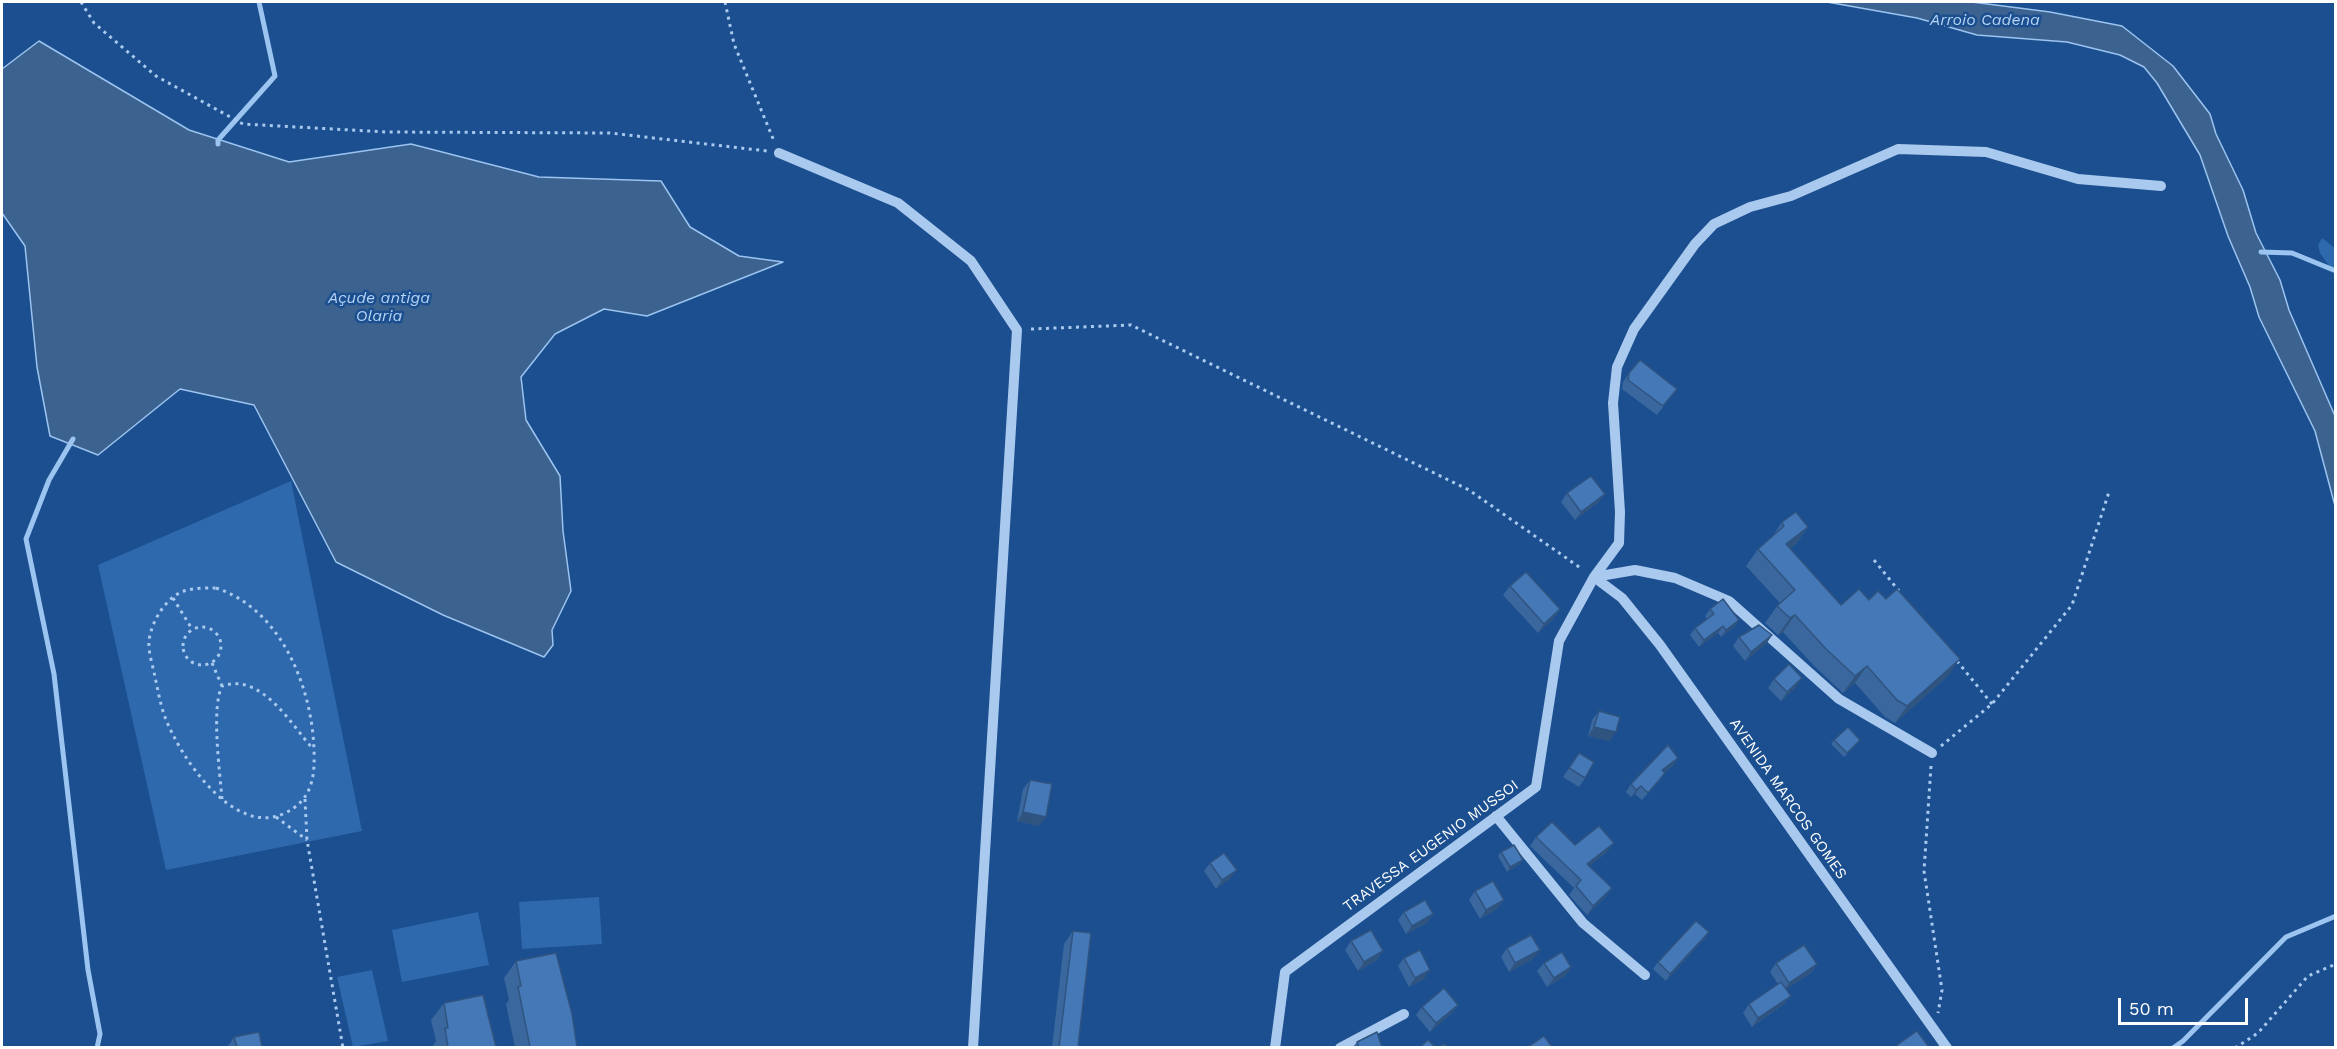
<!DOCTYPE html>
<html>
<head>
<meta charset="utf-8">
<style>
	body { margin:0 }
	#map { position:relative; width:2337px; height:1049px; overflow:hidden; background:#1b4f8f; font-family:"Work Sans",sans-serif }
	canvas { display:block }
	.frame { position:absolute; inset:0; border:3px solid #fff; pointer-events:none }
	.scale { position:absolute; left:2118px; top:998px; width:130px; height:27px; box-sizing:border-box; border:3px solid #fff; border-top:0; padding-left:8px; font-size:18px; line-height:21px; white-space:nowrap; color:#fff; -webkit-text-stroke:4px #1b4f8f; paint-order:stroke }
</style>
</head>
<body>
<div id="map">
<canvas width="2337" height="1049"></canvas>
<div class="frame"></div>
<div class="scale">50 m</div>
</div>
<script>
const g = document.querySelector('canvas').getContext('2d');
g.lineJoin = 'round';
function fillPath(path, color) { g.fillStyle = color; g.fill(path, 'evenodd'); }
function strokePath(path, color, width, dash) { g.strokeStyle = color; g.lineWidth = width; g.lineCap = dash ? 'butt' : 'round'; g.setLineDash(dash || []); g.stroke(path); }
function drawText(font, color, halo, rows, align = 'center') {
  g.font = font + ' "Work Sans",sans-serif'; g.lineWidth = 5; g.setLineDash([]); g.textBaseline = 'middle'; g.strokeStyle = halo; g.fillStyle = color; for (const [text, x, y, turn = 0] of rows) {
    g.save(); g.translate(x, y); g.rotate((+turn || 0) * Math.PI / 180); g.textAlign = isNaN(turn) ? turn : align; if (halo) g.strokeText(text, 0, 0); g.fillText(text, 0, 0); g.restore();
  }
}
fillPath(new Path2D(`
	M2322 238 2335 248V274L2320 253 2318 245Z
	M291 481 362 831 166 870 98 565Z
	M599 897 602 944 522 949 519 902Z
	M478 912 489 965 402 982 392 930Z
	M372 970 388 1041 353 1047 337 977Z`), '#2e69ad');
const water = new Path2D(`
	M1827 2H1972L2050 12 2122 26 2173 66 2210 114 2216 134 2243 190 2256 233 2280 280 2289 310 2335 416V506L2315 431 2259 317 2250 287 2228 236 2200 155 2157 83 2144 67 2120 55 2067 42 1977 35 1917 18Z
	M39 41 189 130 289 162 411 144 539 177 661 181 690 227 739 256 783 262 647 316 604 309 555 334 521 377 526 420 560 476 563 531 571 591 552 630 553 645 544 657 443 615 336 562 254 405 180 389 98 455 50 436 37 367 25 246 2 213V69Z`);
fillPath(water, '#3c6290');
strokePath(water, '#9cc4f0', 1.5);
strokePath(new Path2D(`
	M218 144V140L275 76 259 2
	M2261 252 2292 253 2336 271
	M73 439 49 480 26 539 54 674 88 970 100 1034 97 1048
	M2173 1048 2183 1041 2286 937 2336 916`), '#9cc4f0', 5);
strokePath(new Path2D(`
	M81 2 94 23 156 76 243 124 387 132 610 133 767 151
	M725 2 734 44 774 141
	M1031 329 1131 325 1469 490 1582 569
	M1874 560 1899 591
	M216 588C281 609 312 687 314 750 315 778 312 801 283 814 233 836 180 757 165 717 160 704 158 690 155 677 153 666 148 652 149 641 151 622 166 597 184 591 194 588 206 588 216 588Z
	M173 598 192 629
	M183 646a19 19 0 1 1 38 0a19 19 0 1 1-38 0Z
	M1957 661 1992 704
	M212 663 222 686
	M1941 746 1992 704 2072 605 2109 492
	M1931 766 1924 871 1942 990 1938 1013
	M222 799C220 773 211 708 222 686 261 672 291 724 313 749
	M305 799 307 840 343 1048
	M276 817 307 840
	M2235 1048 2258 1033 2308 976 2336 964`), '#a9c9ee', 3, [3, 4.5]);
strokePath(new Path2D(`
	M779 153 898 203 971 261 1017 330 973 1048
	M1594 577 1622 598 1660 645 1947 1048
	M1594 577 1635 570 1675 578 1729 601 1839 699 1932 753
	M1496 816 1583 923 1645 975
	M1275 1048 1285 972 1536 787 1559 641 1594 577 1619 543 1620 512 1613 403 1617 367 1634 329 1695 244 1714 224 1750 207 1791 196 1898 149 1986 152 2078 179 2161 186
	M1340 1048 1404 1014`), '#a9c9ee', 10);
fillPath(new Path2D(`
	M1629 373 1677 389 1657 415 1622 389 1623 382Z
	M1567 493 1599 502 1575 520 1561 502Z
	M1782 522 1808 527 1796 544 1790 548 1841 605 1869 600 1948 676 1895 723 1885 717 1855 683 1843 693 1814 666 1783 632 1778 635 1765 623 1777 606 1780 603 1746 566 1758 549 1772 537Z
	M1510 586 1560 609 1554 618 1538 633 1503 595Z
	M1710 609 1739 620 1734 627 1721 637 1718 633 1699 647 1690 635 1695 628 1707 619 1705 616Z
	M1772 635 1766 644 1745 661 1733 646 1739 637Z
	M1774 679 1796 687 1781 701 1768 688Z
	M1599 711 1610 741 1588 736 1592 720Z
	M1834 740H1860L1857 744 1844 757 1831 744Z
	M1579 753 1585 778 1579 787 1563 777Z
	M1673 766 1665 772 1660 780 1642 800 1635 794 1631 797 1626 792 1631 784Z
	M1030 780 1039 826 1017 821 1023 789Z
	M1536 837 1607 852 1589 866 1612 888 1605 897 1587 915 1569 895 1574 888 1530 846Z
	M1501 852 1520 864 1507 872 1498 856Z
	M1210 863 1230 879 1216 889 1204 871Z
	M1475 891 1504 900 1497 909 1480 919 1469 900Z
	M1404 912 1433 914 1427 923 1406 934 1398 920Z
	M1073 931 1078 1047H1052L1064 944Z
	M1709 932 1704 939 1666 981 1653 969 1658 962Z
	M1351 941 1383 951 1377 960 1358 971 1345 950Z
	M1507 948 1533 959 1509 972 1501 957Z
	M1404 958 1424 979 1409 987 1398 966Z
	M516 961 577 1047H515L506 1004 509 1000 504 978Z
	M1544 963 1571 967 1565 976 1547 987 1537 971Z
	M1776 963 1817 964 1811 973 1786 989 1791 996 1784 1004 1752 1027 1743 1013 1749 1004 1778 984 1770 972Z
	M444 1003 496 1047H433V1046L436 1041 431 1020Z
	M1458 1005 1452 1013 1430 1032 1416 1015 1422 1007Z
	M234 1037 262 1047H229L228 1046Z
	M1357 1042 1382 1047H1353Z`), '#3a679d');
fillPath(new Path2D(`
	M1605 494 1599 502 1575 520 1581 512Z
	M1808 527 1796 544 1774 561 1786 544Z
	M1560 609 1554 618 1538 633 1544 624Z
	M1795 615 1783 632 1778 635 1790 618Z
	M1739 620 1734 627 1721 637 1726 630Z
	M1723 626 1718 633 1699 647 1704 640Z
	M1772 635 1766 644 1745 661 1751 652Z
	M1960 659 1948 676 1895 723 1907 706Z
	M1867 666 1855 683 1843 693 1855 676Z
	M1802 678 1796 687 1781 701 1787 692Z
	M1594 727 1616 732 1610 741 1588 736Z
	M1678 758 1673 766 1657 778 1662 770Z
	M1641 786 1635 794 1631 797 1636 790Z
	M1023 812 1046 817 1039 826 1017 821Z
	M1614 843 1607 852 1581 873 1587 864Z
	M1523 860 1520 864 1507 872 1510 867Z
	M1237 870 1230 879 1216 889 1222 880Z
	M1612 888 1605 897 1587 915 1593 906Z
	M1504 900 1497 909 1480 919 1486 910Z
	M1433 914 1427 923 1406 934 1412 926Z
	M1709 932 1704 939 1666 981 1670 974Z
	M1540 950 1533 959 1509 972 1515 963Z
	M1383 951 1377 960 1358 971 1364 962Z
	M1817 964 1811 973 1783 991 1789 983Z
	M1571 967 1565 976 1547 987 1554 978Z
	M1430 970 1424 979 1409 987 1415 978Z
	M1791 996 1784 1004 1752 1027 1758 1018Z
	M1458 1005 1452 1013 1430 1032 1436 1023Z`), '#305480');
const building = new Path2D(`
	M1640 360 1677 389 1663 406 1628 380 1629 373Z
	M1591 476 1605 494 1581 512 1567 493Z
	M1796 512 1808 527 1786 544 1841 605 1859 589 1869 600 1878 591 1886 599 1897 589 1960 659 1907 706 1897 700 1867 666 1855 676 1826 649 1795 615 1790 618 1777 606 1795 590 1758 549 1784 526 1782 522Z
	M1526 572 1560 609 1544 624 1510 586Z
	M1723 599 1739 620 1726 630 1723 626 1704 640 1695 628 1714 614 1710 609Z
	M1759 625 1772 635 1751 652 1739 637Z
	M1789 664 1802 678 1787 692 1774 679Z
	M1599 711 1620 717 1616 732 1594 727Z
	M1848 727 1860 740 1847 753 1834 740Z
	M1668 745 1678 758 1662 770 1665 773 1648 793 1641 786 1636 790 1631 784Z
	M1579 753 1594 762 1585 778 1569 768Z
	M1030 780 1052 784 1046 817 1023 812Z
	M1552 822 1575 845 1599 826 1614 843 1587 864 1612 888 1593 906 1576 886 1581 880 1536 837Z
	M1514 845 1523 860 1510 867 1501 852Z
	M1224 853 1237 870 1222 880 1210 863Z
	M1493 881 1504 900 1486 910 1475 891Z
	M1425 900 1433 914 1412 926 1404 912Z
	M1696 921 1709 932 1670 974 1658 962Z
	M1371 930 1383 951 1364 962 1351 941Z
	M1073 931 1091 933 1078 1047H1059Z
	M1531 935 1540 950 1515 963 1507 948Z
	M1804 945 1817 964 1789 983 1776 963Z
	M1420 950 1430 970 1415 978 1404 958Z
	M1562 952 1571 967 1554 978 1544 963Z
	M556 953 572 1014 577 1047H530L518 987 521 986 516 961Z
	M1781 982 1791 996 1758 1018 1749 1004Z
	M1444 988 1458 1005 1436 1023 1422 1007Z
	M483 995 496 1047H448L445 1028H448L444 1003Z
	M1917 1031 1929 1047H1899L1897 1045Z
	M259 1032 262 1047H237L234 1037Z
	M1377 1032 1382 1047H1359L1357 1042Z
	M1544 1036 1552 1047H1528Z
	M1428 1040 1435 1047H1420Z
	M1444 1044 1447 1047H1439Z`);
fillPath(building, '#4478b7');
strokePath(building, '#305480', 1.5);
drawText('15px', '#fff', '#1b4f8f', [
	["AVENIDA MARCOS GOMES",1788,799,55],
	["TRAVESSA EUGENIO MUSSOI",1431,846,-36]
]);
drawText('italic 16px', '#b5d3f5', '#1b4f8f', [
	["Arroio Cadena",1985,20],
	["Açude antiga",379,298],
	["Olaria",379,316]
]);
</script>
</body>
</html>
